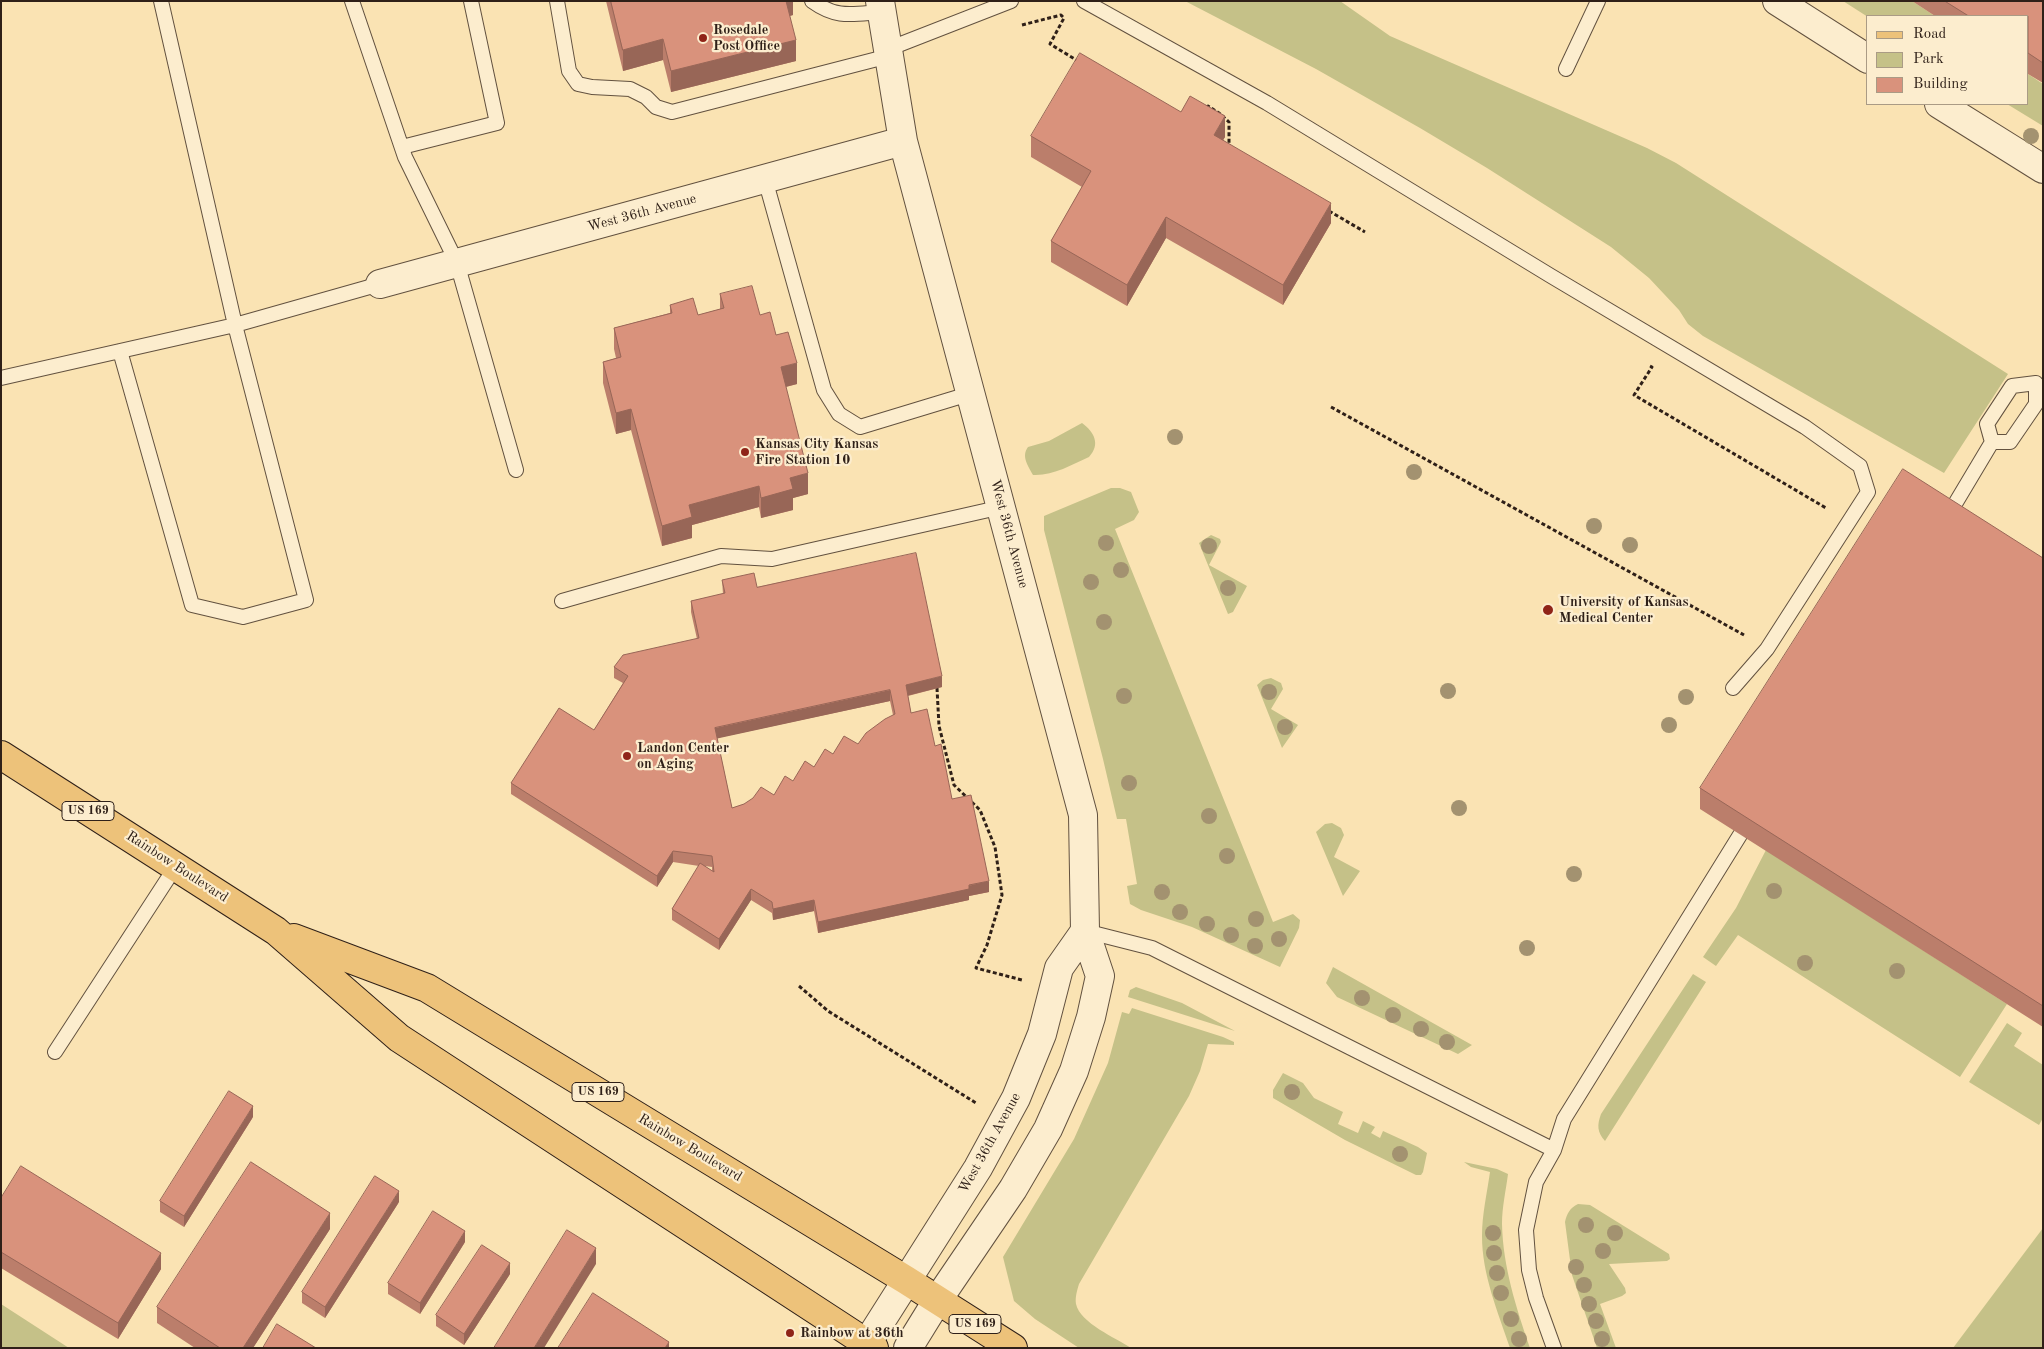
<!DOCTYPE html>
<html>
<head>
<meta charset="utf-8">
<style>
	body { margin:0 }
	#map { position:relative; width:2044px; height:1349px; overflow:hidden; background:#fae3b3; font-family:"Old Standard TT",serif }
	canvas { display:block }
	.frame { position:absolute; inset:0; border:2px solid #2f2018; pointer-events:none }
	.legend { position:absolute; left:1866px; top:15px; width:162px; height:90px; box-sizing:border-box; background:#fcedce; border:1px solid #aa9b85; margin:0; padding:6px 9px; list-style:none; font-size:15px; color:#2f2018 }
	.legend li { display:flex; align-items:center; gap:10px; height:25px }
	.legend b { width:25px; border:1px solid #aa9b85 }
</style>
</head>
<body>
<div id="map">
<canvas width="2044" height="1349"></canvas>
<div class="frame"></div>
<ul class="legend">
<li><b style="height:6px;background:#edc27a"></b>Road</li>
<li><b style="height:14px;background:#c5c188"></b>Park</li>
<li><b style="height:14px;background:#d9927c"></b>Building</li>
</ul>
</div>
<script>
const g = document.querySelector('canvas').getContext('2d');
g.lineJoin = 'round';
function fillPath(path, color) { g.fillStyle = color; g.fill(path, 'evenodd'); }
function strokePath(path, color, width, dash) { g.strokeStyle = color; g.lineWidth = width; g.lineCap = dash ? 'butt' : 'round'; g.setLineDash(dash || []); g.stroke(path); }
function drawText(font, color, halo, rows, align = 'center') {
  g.font = font + ' "Old Standard TT",serif'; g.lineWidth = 4.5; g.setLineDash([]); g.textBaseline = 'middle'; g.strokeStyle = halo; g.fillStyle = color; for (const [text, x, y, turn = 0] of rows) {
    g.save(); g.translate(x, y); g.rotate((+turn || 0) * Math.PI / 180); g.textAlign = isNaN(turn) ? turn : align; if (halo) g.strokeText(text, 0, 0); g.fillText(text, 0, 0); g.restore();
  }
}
fillPath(new Path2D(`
	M1185 1H1340L1390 36 1647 148 1676 163 2008 374 1944 473 1703 336 1688 324 1679 310 1649 278 1611 247 1487 168 1420 128 1316 69Z
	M1843 1H1912L1935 16 1868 17Z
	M2028 74 2043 84V126L2007 104H2028Z
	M1082 423C1094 432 1101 444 1089 457 1071 465 1053 476 1033 475 1028 466 1021 456 1028 447L1049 441Z
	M1111 488H1120L1131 492 1139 512 1134 520 1115 529 1273 922 1293 914 1300 920 1299 928 1280 967 1192 927 1141 910 1130 904 1127 886 1137 884 1126 819H1117L1103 759 1044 530V516Z
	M1211 535 1220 539 1221 542 1209 565 1247 586 1233 612 1228 614 1199 543Z
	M1271 678 1281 683 1283 689 1271 709 1298 725 1282 748 1257 685 1263 680Z
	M1332 823 1341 828 1344 835 1334 857 1360 871 1343 896 1316 832 1325 824Z
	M1766 850 2007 1004 1960 1077 1738 935 1716 966 1703 957 1736 908Z
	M1333 967 1472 1045 1458 1054 1337 997 1326 983Z
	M1693 974 1706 982 1605 1141C1597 1132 1597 1125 1601 1114Z
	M1136 987 1182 1003 1235 1031 1128 997 1130 990Z
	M1132 1008 1223 1037 1234 1042V1045L1208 1044 1200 1071 1189 1096 1079 1284C1077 1291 1075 1297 1076 1304 1080 1323 1116 1338 1131 1348H1079L1035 1319 1014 1301 1003 1257 1074 1139 1108 1063 1122 1012 1129 1014Z
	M2007 1023 2022 1033 2014 1046 2043 1065V1118L2039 1125 1969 1082Z
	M1283 1073 1303 1083 1314 1098 1343 1112 1338 1124 1358 1133 1363 1121 1375 1127 1371 1133 1380 1138 1383 1131 1418 1147 1427 1153 1423 1172 1421 1175H1416L1345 1140 1273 1098V1090Z
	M1464 1162 1497 1169 1508 1174C1506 1190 1502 1207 1502 1224 1503 1267 1516 1307 1530 1348H1510C1498 1312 1482 1275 1482 1236 1482 1215 1487 1193 1490 1172L1471 1167Z
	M1578 1204 1590 1205 1669 1254 1670 1259 1667 1261 1609 1264 1625 1288 1626 1293 1622 1296 1600 1304 1616 1348H1597L1572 1275 1565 1222C1567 1213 1570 1208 1578 1204Z
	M2043 1228V1348H1953Z
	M1 1304 69 1348H1Z`), '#c5c188');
const service = new Path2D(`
	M352 1 405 157 457 263 516 470
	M557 1 569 71 578 84 592 87 630 89 646 97 656 107 672 112 889 56
	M812 1C837 19 852 14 881 12
	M1084 1 1267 103 1551 276 1805 427 1860 466 1868 492 1767 649 1733 688
	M888 49 1011 1
	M1566 69 1598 1
	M402 147 497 123 471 1
	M765 179 824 390 839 414 860 427 972 393
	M120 351 192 605 243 617 306 600 235 325 161 1
	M1 378 235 325 380 284
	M2036 383V404L2010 442H1992L1987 424 2012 386Z
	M1946 519 1992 442
	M562 601 721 556 772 559 1002 507
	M1085 931 1152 948 1554 1150
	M55 1052 176 866
	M1554 1348 1536 1298 1529 1270 1526 1230 1536 1182 1554 1150 1564 1119 1740 835`);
const minor = new Path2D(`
	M880 1 903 141 1083 815 1085 931 1100 976 1091 1017 1074 1071 1048 1129 1013 1189 937 1301 908 1348
	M1777 1 1868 59
	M1939 104 2043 169
	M380 284 903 141
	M867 1343 978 1168 1016 1098 1042 1034 1059 968 1085 931`);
const primary = new Path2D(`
	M1 755 276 931 399 1038 874 1348
	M294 938 427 988 906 1280 1013 1348`);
strokePath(service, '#62513f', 16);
strokePath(minor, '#62513f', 30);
strokePath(primary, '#2f2018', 30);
strokePath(new Path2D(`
	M1022 25 1061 15 1064 18 1050 44 1078 61
	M1206 107 1208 106 1219 113 1229 122V147
	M1329 211 1365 232
	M1650 366 1652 367 1634 395 1826 508
	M1331 407 1744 635
	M937 688 939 726 954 785 980 810 995 847 1002 895 987 945 976 968 1022 980
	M799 986 828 1011 976 1103`), '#2f2018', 3, [4, 2.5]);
strokePath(service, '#fcedce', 14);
strokePath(minor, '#fcedce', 28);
strokePath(primary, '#edc27a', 28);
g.fillStyle = '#a39270';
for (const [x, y] of [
	[2031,136],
	[1175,437],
	[1414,472],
	[1594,526],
	[1106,543],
	[1630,545],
	[1209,546],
	[1121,570],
	[1091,582],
	[1228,588],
	[1104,622],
	[1448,691],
	[1269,692],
	[1124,696],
	[1686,697],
	[1669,725],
	[1285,727],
	[1129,783],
	[1459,808],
	[1209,816],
	[1227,856],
	[1574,874],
	[1774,891],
	[1162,892],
	[1180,912],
	[1256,919],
	[1207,924],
	[1231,935],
	[1279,939],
	[1255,946],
	[1527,948],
	[1805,963],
	[1897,971],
	[1362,998],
	[1393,1015],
	[1421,1029],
	[1447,1042],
	[1292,1092],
	[1400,1154],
	[1586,1225],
	[1493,1233],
	[1615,1233],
	[1603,1251],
	[1494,1253],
	[1576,1267],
	[1497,1273],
	[1584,1285],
	[1501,1293],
	[1589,1304],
	[1511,1319],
	[1596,1321],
	[1519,1339],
	[1602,1339]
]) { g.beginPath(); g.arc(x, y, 8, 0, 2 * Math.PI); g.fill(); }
fillPath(new Path2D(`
	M606 1H793V15L790 16 796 61 671 92 663 60 623 71Z
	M1912 1H2043V83L2028 74V16H1935Z
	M1031 136 1225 137 1223 140 1331 223 1283 305 1166 238 1127 306 1051 262V241L1082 187 1031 157Z
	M720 294 760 315 776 335 797 384 786 387 808 494 793 498V510L761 518 759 507 692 525V538L662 546 631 430 616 434 603 383V362L616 358 614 349V328L670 313V305L698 315 720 309Z
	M2043 558V1027L1700 809V788Z
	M722 580 757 587 942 687 908 696 911 713 935 746 952 799 989 892 969 896V900L818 933 814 911 773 920 772 913 751 900 719 950 672 920V909L699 866 673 862 657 887 511 794V783L594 730 623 683 614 678V667L697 639 691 612V601L723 594ZM890 701 893 715 858 744 833 754 774 795 732 808 717 738ZM705 866 712 867V871Z
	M253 1117 184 1227 160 1212V1201Z
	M1 1198 161 1269 118 1339 1 1268Z
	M399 1202 325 1318 302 1303V1292Z
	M330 1229 253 1348H195L157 1323V1307Z
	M465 1242 420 1314 388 1294V1283Z
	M510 1274 464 1345 436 1326V1315Z`), '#bb7e6b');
fillPath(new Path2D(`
	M785 1H793V15L785 17Z
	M663 39V60L623 71V50Z
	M796 40V61L671 92V71Z
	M1225 116V137L1214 155V135Z
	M1331 203V223L1283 305V285Z
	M1166 217V238L1127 306V285Z
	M797 363V384L781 388V367Z
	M631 409V430L616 434V413Z
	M808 473V494L793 498V510L761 518V498L790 478Z
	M759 486V507L692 525V538L662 546V526L689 505Z
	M942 676V687L906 696V685Z
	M890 690V701L715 739V728Z
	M673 851V862L657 887V876Z
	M989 881V892L969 896V900L818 933V922Z
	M751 889V900L719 950V939Z
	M814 900V911L773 920V909Z
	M253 1106V1117L184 1227V1216Z
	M399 1191V1202L325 1318V1307Z
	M330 1213V1229L253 1348H243Z
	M465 1231V1242L420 1314V1303Z
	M596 1248V1264L544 1348H534Z
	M161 1253V1269L118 1339V1323Z
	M510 1263V1274L464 1345V1334Z
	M669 1342V1348H665Z`), '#986657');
const building = new Path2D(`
	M611 1H786L796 40 671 71 663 39 623 50Z
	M1945 1H2043V63L2028 53V16H1969Z
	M1080 53 1181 112 1190 96 1225 116 1214 135 1331 203 1283 285 1166 217 1127 285 1051 241 1091 171 1031 136Z
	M752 286 760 315 770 312 776 335 788 332 797 363 781 367 808 473 790 478 793 489 761 498 759 486 689 505 692 517 662 526 631 409 616 413 603 362 621 357 614 328 672 313 670 305 693 298 698 315 724 308 720 294Z
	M1903 469 2043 558V1006L1700 788Z
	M916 553 942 676 906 685 911 713 927 709 935 746 941 744 952 799 971 795 989 881 969 885V889L818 922 814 900 773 909 772 902 751 889 719 939 672 909 700 863 714 872 712 856 673 851 657 876 511 783 559 708 594 730 628 676 614 667 623 655 699 638 691 601 725 593 722 580 754 573 757 587ZM890 690 895 714 885 719 866 733 858 744 844 736 833 754 825 749 814 767 805 761 793 781 785 776 774 795 761 787 753 798 744 804 732 808 715 728Z
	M229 1091 253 1106 184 1216 160 1201Z
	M251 1162 330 1213 243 1348H220L157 1307Z
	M21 1166 161 1253 118 1323 1 1252V1198Z
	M375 1176 399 1191 325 1307 302 1292Z
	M433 1211 465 1231 420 1303 388 1283Z
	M567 1230 596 1248 534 1348H494Z
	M482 1245 510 1263 464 1334 436 1315Z
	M593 1293 669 1342 665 1348H558Z
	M277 1324 316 1348H263Z`);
fillPath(building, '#d9927c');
strokePath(building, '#986657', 1);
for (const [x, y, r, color] of [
	[703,38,5,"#8f2418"],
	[745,452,5,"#8f2418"],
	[1548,610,6,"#8f2418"],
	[627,756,5,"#8f2418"],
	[790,1333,5,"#8f2418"]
]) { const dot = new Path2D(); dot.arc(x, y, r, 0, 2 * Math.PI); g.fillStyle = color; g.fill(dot); strokePath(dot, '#fcedce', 2); }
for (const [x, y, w] of [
	[88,811,52],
	[598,1092,52],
	[975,1324,52]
]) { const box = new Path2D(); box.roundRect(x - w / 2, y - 9.5, w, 19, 4); g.fillStyle = '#fcedce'; g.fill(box); strokePath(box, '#2f2018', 1); }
drawText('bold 12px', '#2f2018', null, [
	["US 169",88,811],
	["US 169",598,1092],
	["US 169",975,1324]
]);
drawText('bold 14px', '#2f2018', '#fcedce', [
	["Rosedale",713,30],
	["Post Office",713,46],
	["Kansas City Kansas",755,444],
	["Fire Station 10",755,460],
	["University of Kansas",1559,602],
	["Medical Center",1559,618],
	["Landon Center",637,748],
	["on Aging",637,764],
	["Rainbow at 36th",800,1333]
], 'left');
drawText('14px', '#2f2018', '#fcedce', [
	["West 36th Avenue",642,213,-15],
	["West 36th Avenue",1009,534,75],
	["Rainbow Boulevard",177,867,33],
	["West 36th Avenue",990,1143,-61],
	["Rainbow Boulevard",690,1148,31]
]);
</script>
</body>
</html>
